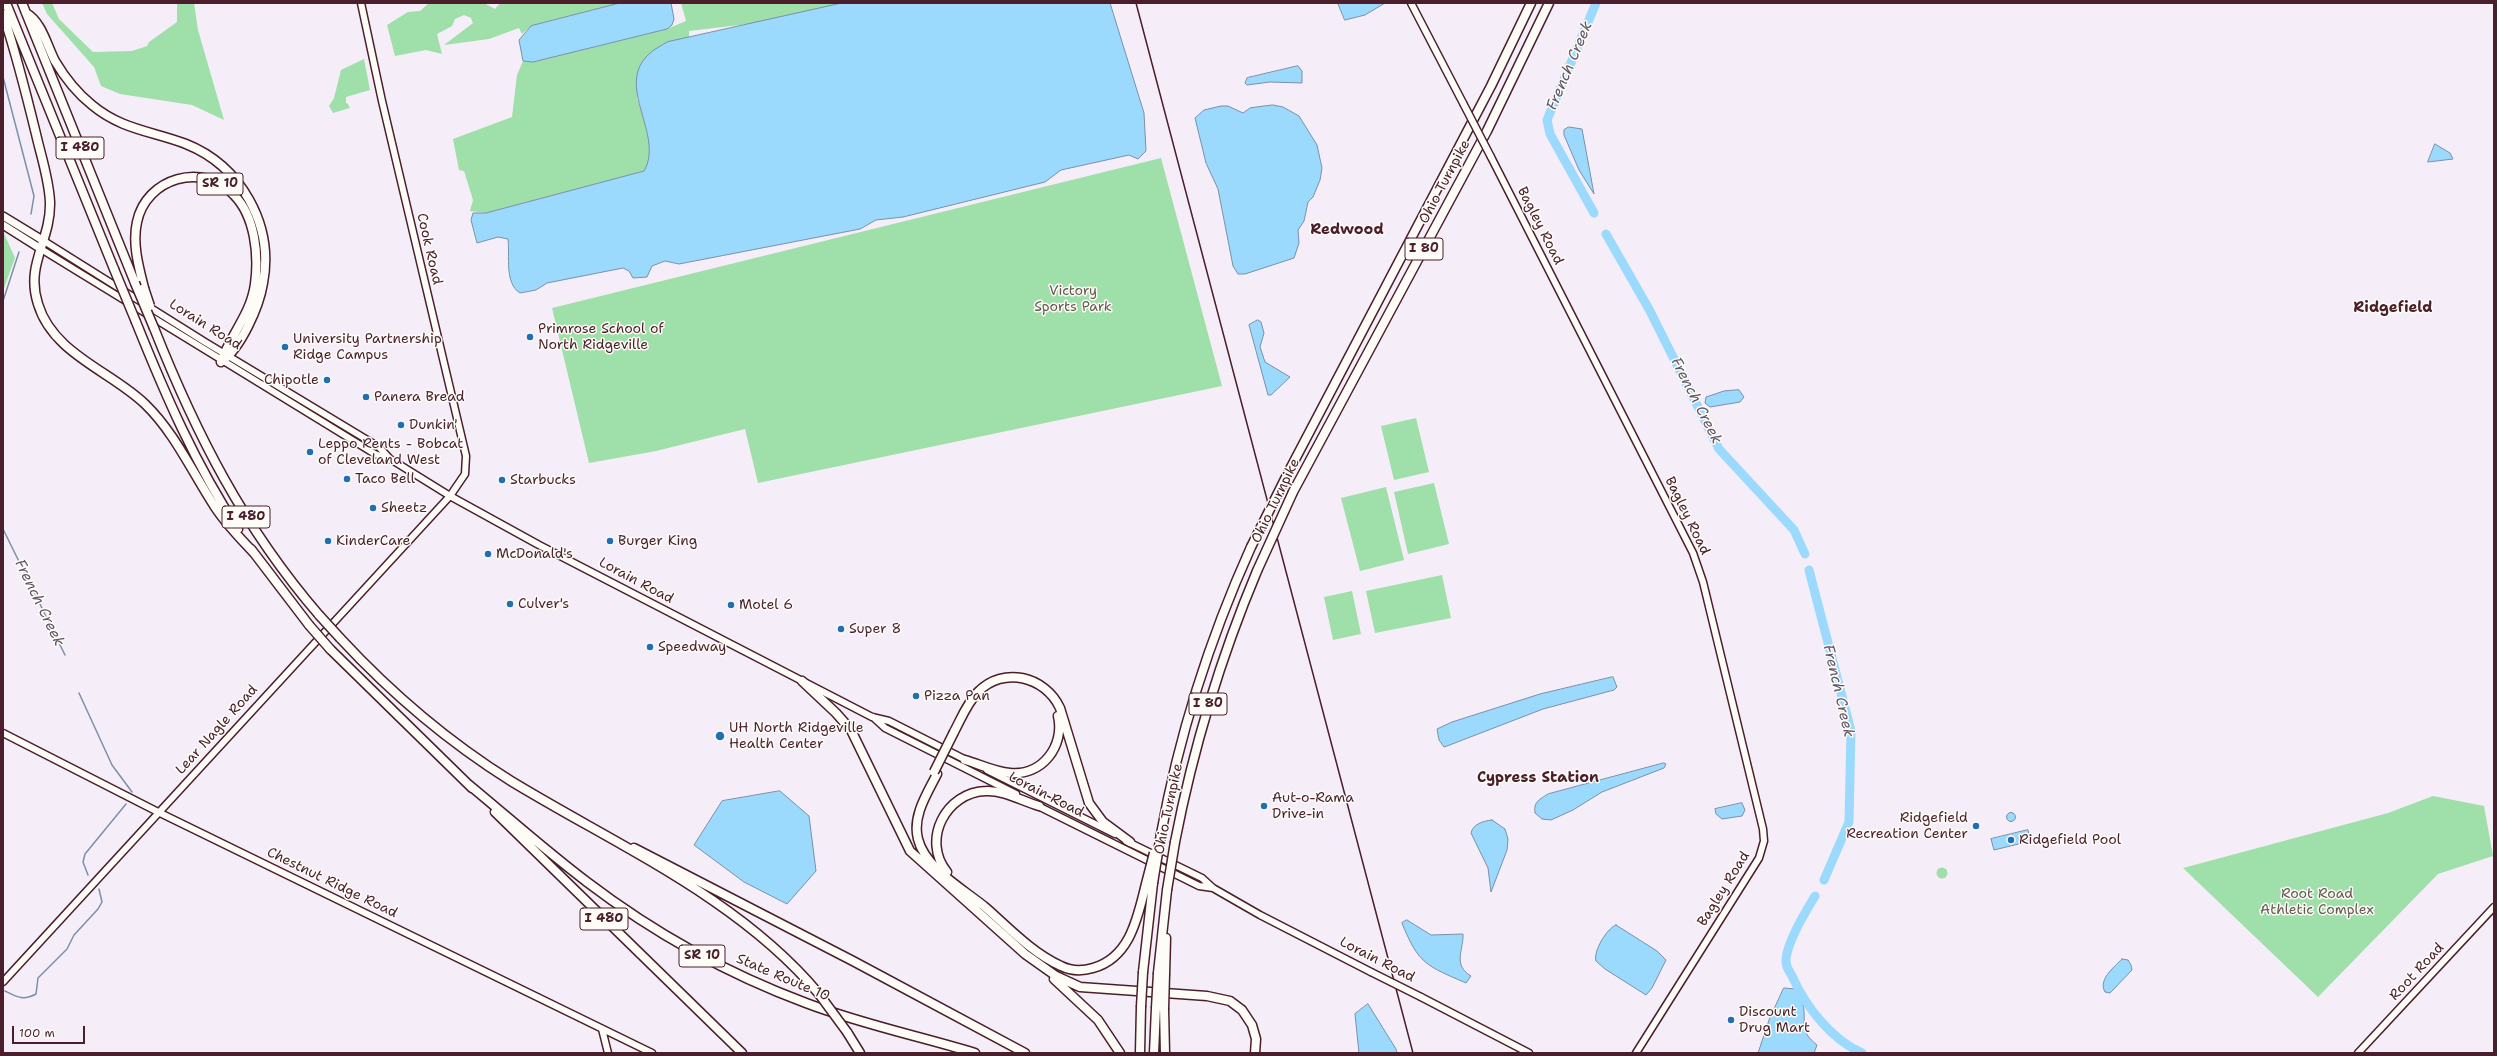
<!DOCTYPE html>
<html>
<head>
<meta charset="utf-8">
<style>
	body { margin:0 }
	#map { position:relative; width:2497px; height:1056px; overflow:hidden; background:#f5eef9; font-family:"Shantell Sans",sans-serif }
	canvas { display:block }
	.frame { position:absolute; inset:0; border:4px solid #4a1f2b; pointer-events:none }
	.scale { position:absolute; left:12px; top:1026px; width:73px; height:18px; box-sizing:border-box; border:2px solid #4a1f2b; border-top:0; padding-left:5px; font-size:12px; line-height:14px; white-space:nowrap; color:#4a1f2b; -webkit-text-stroke:3px #fdfcf7; paint-order:stroke }
</style>
</head>
<body>
<div id="map">
<canvas width="2497" height="1056"></canvas>
<div class="frame"></div>
<div class="scale">100 m</div>
</div>
<script>
const g = document.querySelector('canvas').getContext('2d');
g.lineJoin = 'round';
function fillPath(path, color) { g.fillStyle = color; g.fill(path, 'evenodd'); }
function strokePath(path, color, width, dash) { g.strokeStyle = color; g.lineWidth = width; g.lineCap = dash ? 'butt' : 'round'; g.setLineDash(dash || []); g.stroke(path); }
function drawText(font, color, halo, rows, align = 'center') {
  g.font = font + ' "Shantell Sans",sans-serif'; g.lineWidth = 3; g.setLineDash([]); g.textBaseline = 'middle'; g.strokeStyle = halo; g.fillStyle = color; for (const [text, x, y, turn = 0] of rows) {
    g.save(); g.translate(x, y); g.rotate((+turn || 0) * Math.PI / 180); g.textAlign = isNaN(turn) ? turn : align; if (halo) g.strokeText(text, 0, 0); g.fillText(text, 0, 0); g.restore();
  }
}
fillPath(new Path2D(`
	M42 3H52L59 19 93 52 132 51 147 46 149 42 177 22V3H194L198 30 224 120 192 105 120 94 101 86 94 67 47 14Z
	M429 3H484L495 9 500 3H620L531 26 522 34 519 28 489 39 444 45 473 23 471 18 464 15 455 19 452 26 437 34 442 54 426 50 395 56 387 25 408 12 420 11Z
	M681 3H842L757 23 689 31V37L667 42 637 98C644 121 657 148 644 171L486 213 470 211 473 200 464 171 459 170 453 139 512 117 517 75 523 61 533 62 667 29 686 21Z
	M364 59 370 90 346 97V103L348 104 350 108 333 113 329 106 334 98 341 70Z
	M1161 158 1222 386 758 483 745 429 656 451 589 463 552 308Z
	M3 231 15 258 3 291Z
	M1416 418 1429 472 1394 480 1381 426Z
	M1434 483 1449 544 1408 554 1394 492Z
	M1386 487 1404 560 1360 571 1341 498Z
	M1442 575 1451 618 1375 633 1366 591Z
	M1352 591 1361 634 1333 640 1324 597Z
	M2433 796 2484 806 2493 856 2438 874 2318 997 2183 868 2388 813Z
	M1936.5 873a5.5 5.5 0 1 1 11 0a5.5 5.5 0 1 1-11 0Z`), '#9fdfa9');
const water = new Path2D(`
	M620 3H671L674 19 672 25 667 29 533 62 523 61 519 40 531 26Z
	M842 3H1110L1144 113 1146 151 1138 159 1129 155 1061 170 1045 182 903 217 876 220 860 229 679 264 665 261 652 266 647 277 633 278 629 271 623 268 547 283 536 290 520 293C504 283 510 255 508 239L498 237 477 243 471 220 473 213H486L644 171C665 135 614 86 649 54 654 49 661 46 667 42Z
	M1338 3H1385L1365 15 1345 20Z
	M1298 66 1302 71V83L1270 82 1247 85 1245 83 1247 78Z
	M1273 105 1283 107 1299 116 1317 145 1322 168 1320 180 1313 197 1308 202 1304 221 1298 230 1299 243 1294 258 1245 274H1238L1233 266 1218 189 1206 163 1195 118 1204 110 1221 106H1228L1243 113 1250 108Z
	M1569 127 1582 129 1594 194 1579 170 1564 135V130Z
	M2435 144 2450 153 2453 159 2428 162Z
	M1258 320 1261 322 1264 333 1260 347 1265 362 1290 377 1271 395H1268L1249 325Z
	M1739 390 1744 397 1740 402 1710 407 1705 403 1706 397 1724 391Z
	M1613 677 1617 687 1614 690 1543 709 1447 746 1444 747 1439 740 1437 729 1452 722 1540 694Z
	M1664 763 1666 764 1664 768 1602 792 1573 810 1551 820 1542 819 1535 813C1533 802 1540 799 1548 794Z
	M780 791 809 816 816 871 787 904 744 882 694 845 722 801Z
	M1742 803 1745 810 1742 816 1722 819 1716 814 1715 809Z
	M2006.5 817a4.5 4.5 0 1 1 9 0a4.5 4.5 0 1 1-9 0Z
	M1492 820 1505 829 1508 839 1507 850 1491 892 1488 868 1471 833C1473 824 1483 821 1492 820Z
	M2028 830 2031 841 1994 850 1991 839Z
	M1407 920 1431 935 1463 934C1464 949 1452 965 1471 976L1466 983C1427 966 1418 964 1402 923Z
	M1616 925 1657 951 1666 960 1652 988 1646 995 1605 969 1596 961C1593 952 1606 929 1616 925Z
	M2122 959 2128 960 2131 965 2132 970 2110 993 2105 992C2098 980 2113 968 2122 959Z
	M1784 988 1795 989C1798 994 1802 999 1803 1004 1807 1024 1798 1030 1817 1045L1814 1053H1758L1769 1020Z
	M1368 1004 1396 1049 1397 1053H1359L1355 1014Z`);
fillPath(water, '#9bd9fd');
strokePath(water, '#7b8fa9', 1);
strokePath(new Path2D(`
	M3 77 34 196 31 214
	M3 301 19 252
	M3 529 65 655
	M79 693 112 765 132 792
	M88 875 83 862 85 854 126 804
	M5 991C17 997 23 1001 36 994L38 978 67 949 74 935 98 909 102 902 99 889`), '#7b8fa9', 1.5);
strokePath(new Path2D(`
	M1594 213 1550 134 1547 120 1596 3
	M1606 234 1650 311 1719 449 1794 530 1805 554
	M1809 570 1851 731 1849 822 1824 880
	M1815 896C1805 913 1788 940 1786 959 1785 968 1790 971 1793 978 1806 1007 1832 1040 1862 1053`), '#9bd9fd', 9);
const secondary = new Path2D(`
	M1411 3 1463 103
	M1491 157 1693 553 1703 582 1763 829 1764 841 1759 858 1636 1053
	M44 241 205 342 379 447 390 459
	M41 249 375 454 392 460 450 496 539 545 872 717 889 721 968 761
	M873 717 885 728 1016 794
	M3 733 158 812 652 1053
	M987 770 1115 834
	M1036 805 1199 886 1213 888
	M1126 841 1202 878 1213 888 1260 915 1371 972
	M3 982 450 496 465 474 466 456 382 101 361 3
	M1421 997 1529 1053
	M602 1029 608 1053
	M2358 1053 2494 907`);
const primary = new Path2D(`
	M3 216 44 241
	M3 225 41 249`);
const highway = new Path2D(`
	M6 3 114 269
	M22 3 135 283
	M26 13C42 22 47 46 55 61 65 78 77 93 92 105 122 130 152 131 186 144 241 166 274 225 263 283 259 307 241 348 221 362
	M3 14C16 53 26 93 36 134 41 156 49 179 50 202 51 241 25 264 38 304 53 354 111 371 145 404 175 433 192 472 215 507 226 524 240 538 254 553
	M144 288C139 268 132 244 137 222 146 178 203 161 234 195 255 216 259 255 255 284 251 314 231 334 221 362
	M136 322C165 394 195 464 238 529
	M154 328C196 434 244 528 319 615
	M1289 471 1491 86 1531 3
	M1293 492 1487 131 1549 3
	M251 549 309 625
	M340 638C391 693 447 741 511 781 616 845 739 898 819 994
	M330 649 472 788
	M802 681 836 713 851 730 910 851 1025 954 1056 976 1080 987 1207 996 1230 1001 1242 1010 1252 1025 1256 1039 1255 1053
	M954 732C961 719 967 703 978 692 1003 666 1045 676 1060 708L1089 803 1103 822 1130 842
	M965 760C979 764 995 772 1010 773 1042 776 1065 746 1058 716
	M937 774C927 794 912 816 918 839 925 868 963 889 985 907 1008 927 1032 953 1061 966 1071 971 1083 971 1093 968 1132 957 1138 914 1147 880
	M468 784C508 817 546 851 587 882 654 933 728 974 806 1003 861 1024 919 1036 975 1053
	M495 812 742 1053
	M1161 834C1179 735 1210 638 1251 547
	M1175 842C1193 749 1220 659 1257 571
	M634 848 853 961 1025 1053
	M947 872C921 840 946 792 986 791 1003 790 1022 801 1039 806
	M1143 972 1153 883
	M1158 973 1167 890
	M1165 974 1166 938
	M1054 979 1098 1020 1120 1053
	M1164 1009 1165 1053
	M847 1032 860 1053
	M1140 1053 1141 1007
	M1154 1053 1156 1008`);
strokePath(secondary, '#4a1f2b', 9);
strokePath(primary, '#4a1f2b', 10);
strokePath(highway, '#4a1f2b', 11);
strokePath(secondary, '#fdfcf7', 6);
strokePath(primary, '#fdfcf7', 7);
strokePath(highway, '#fdfcf7', 8);
strokePath(new Path2D(`
	M1136 3 1413 1053`), '#4a1f2b', 1.5);
const secondaryBridge = new Path2D(`
	M1463 103 1491 157
	M1371 972 1421 997`);
const highwayBridge = new Path2D(`
	M114 269 136 322
	M135 283 154 328
	M144 288 150 306
	M1251 547 1289 471
	M1257 571 1293 492
	M319 615 340 638
	M309 625 330 649
	M934 772 954 732
	M1147 880 1154 853
	M1153 883 1161 834
	M1167 890 1175 842
	M819 994 847 1032
	M1141 1007 1143 972
	M1156 1008 1158 973
	M1164 1009 1165 974`);
strokePath(secondaryBridge, '#4a1f2b', 9, []);
strokePath(highwayBridge, '#4a1f2b', 11, []);
strokePath(secondaryBridge, '#fdfcf7', 6);
strokePath(highwayBridge, '#fdfcf7', 8);
for (const [x, y, r, color] of [
	[530,337,4,"#1f6fb2"],
	[285,347,4,"#1f6fb2"],
	[327,380,4,"#1f6fb2"],
	[366,397,4,"#1f6fb2"],
	[401,425,4,"#1f6fb2"],
	[310,452,4,"#1f6fb2"],
	[347,479,4,"#1f6fb2"],
	[502,480,4,"#1f6fb2"],
	[373,508,4,"#1f6fb2"],
	[328,541,4,"#1f6fb2"],
	[610,541,4,"#1f6fb2"],
	[488,554,4,"#1f6fb2"],
	[510,604,4,"#1f6fb2"],
	[731,605,4,"#1f6fb2"],
	[841,629,4,"#1f6fb2"],
	[650,647,4,"#1f6fb2"],
	[916,696,4,"#1f6fb2"],
	[720,736,5,"#1f6fb2"],
	[1264,806,4,"#1f6fb2"],
	[1976,826,4,"#1f6fb2"],
	[2011,840,4,"#1f6fb2"],
	[1731,1020,4,"#1f6fb2"]
]) { const dot = new Path2D(); dot.arc(x, y, r, 0, 2 * Math.PI); g.fillStyle = color; g.fill(dot); strokePath(dot, '#fdfcf7', 1.5); }
for (const [x, y, w] of [
	[80,148,48],
	[220,184,46],
	[1424,249,38],
	[246,517,48],
	[1208,704,38],
	[604,919,48],
	[702,956,46]
]) { const box = new Path2D(); box.roundRect(x - w / 2, y - 11, w, 22, 3); g.fillStyle = '#fdfcf7'; g.fill(box); strokePath(box, '#4a1f2b', 1); }
drawText('bold 13px', '#4a1f2b', null, [
	["I 480",80,148],
	["SR 10",220,184],
	["I 80",1424,249],
	["I 480",246,517],
	["I 80",1208,704],
	["I 480",604,919],
	["SR 10",702,956]
]);
drawText('14px', '#4a1f2b', '#fdfcf7', [
	["Ohio Turnpike",1445,182,-62],
	["Bagley Road",1540,226,63],
	["Cook Road",429,249,77],
	["Lorain Road",205,325,32],
	["Ohio Turnpike",1276,501,-64],
	["Bagley Road",1687,516,64],
	["Lorain Road",636,581,28],
	["Lear Nagle Road",217,730,-48],
	["Lorain Road",1046,795,27],
	["Ohio Turnpike",1169,809,-78],
	["Chestnut Ridge Road",332,883,26],
	["Bagley Road",1724,889,-58],
	["Lorain Road",1377,960,27],
	["Root Road",2417,972,-47],
	["State Route 10",783,978,23]
]);
drawText('14px', '#645951', '#fdfcf7', [
	["Victory",1073,291],
	["Sports Park",1073,307],
	["Root Road",2317,894],
	["Athletic Complex",2317,910]
]);
drawText('14px', '#4a1f2b', '#fdfcf7', [
	["Primrose School of",538,329],
	["North Ridgeville",538,345],
	["University Partnership",293,339],
	["Ridge Campus",293,355],
	["Chipotle",319,380,"right"],
	["Panera Bread",374,397],
	["Dunkin'",409,425],
	["Leppo Rents - Bobcat",318,444],
	["of Cleveland West",318,460],
	["Taco Bell",355,479],
	["Starbucks",510,480],
	["Sheetz",381,508],
	["KinderCare",336,541],
	["Burger King",618,541],
	["McDonald's",496,554],
	["Culver's",518,604],
	["Motel 6",739,605],
	["Super 8",849,629],
	["Speedway",658,647],
	["Pizza Pan",924,696],
	["UH North Ridgeville",729,728],
	["Health Center",729,744],
	["Aut-o-Rama",1272,798],
	["Drive-in",1272,814],
	["Ridgefield",1968,818,"right"],
	["Recreation Center",1968,834,"right"],
	["Ridgefield Pool",2019,840],
	["Discount",1739,1012],
	["Drug Mart",1739,1028]
], 'left');
drawText('italic 15px', '#62576a', '#fdfcf7', [
	["French Creek",1570,66,-67],
	["French Creek",1696,401,63],
	["French Creek",39,603,64],
	["French Creek",1838,691,77]
]);
drawText('bold 15px', '#4a1f2b', '#fdfcf7', [
	["Redwood",1347,230],
	["Ridgefield",2393,308],
	["Cypress Station",1538,778]
]);
</script>
</body>
</html>
